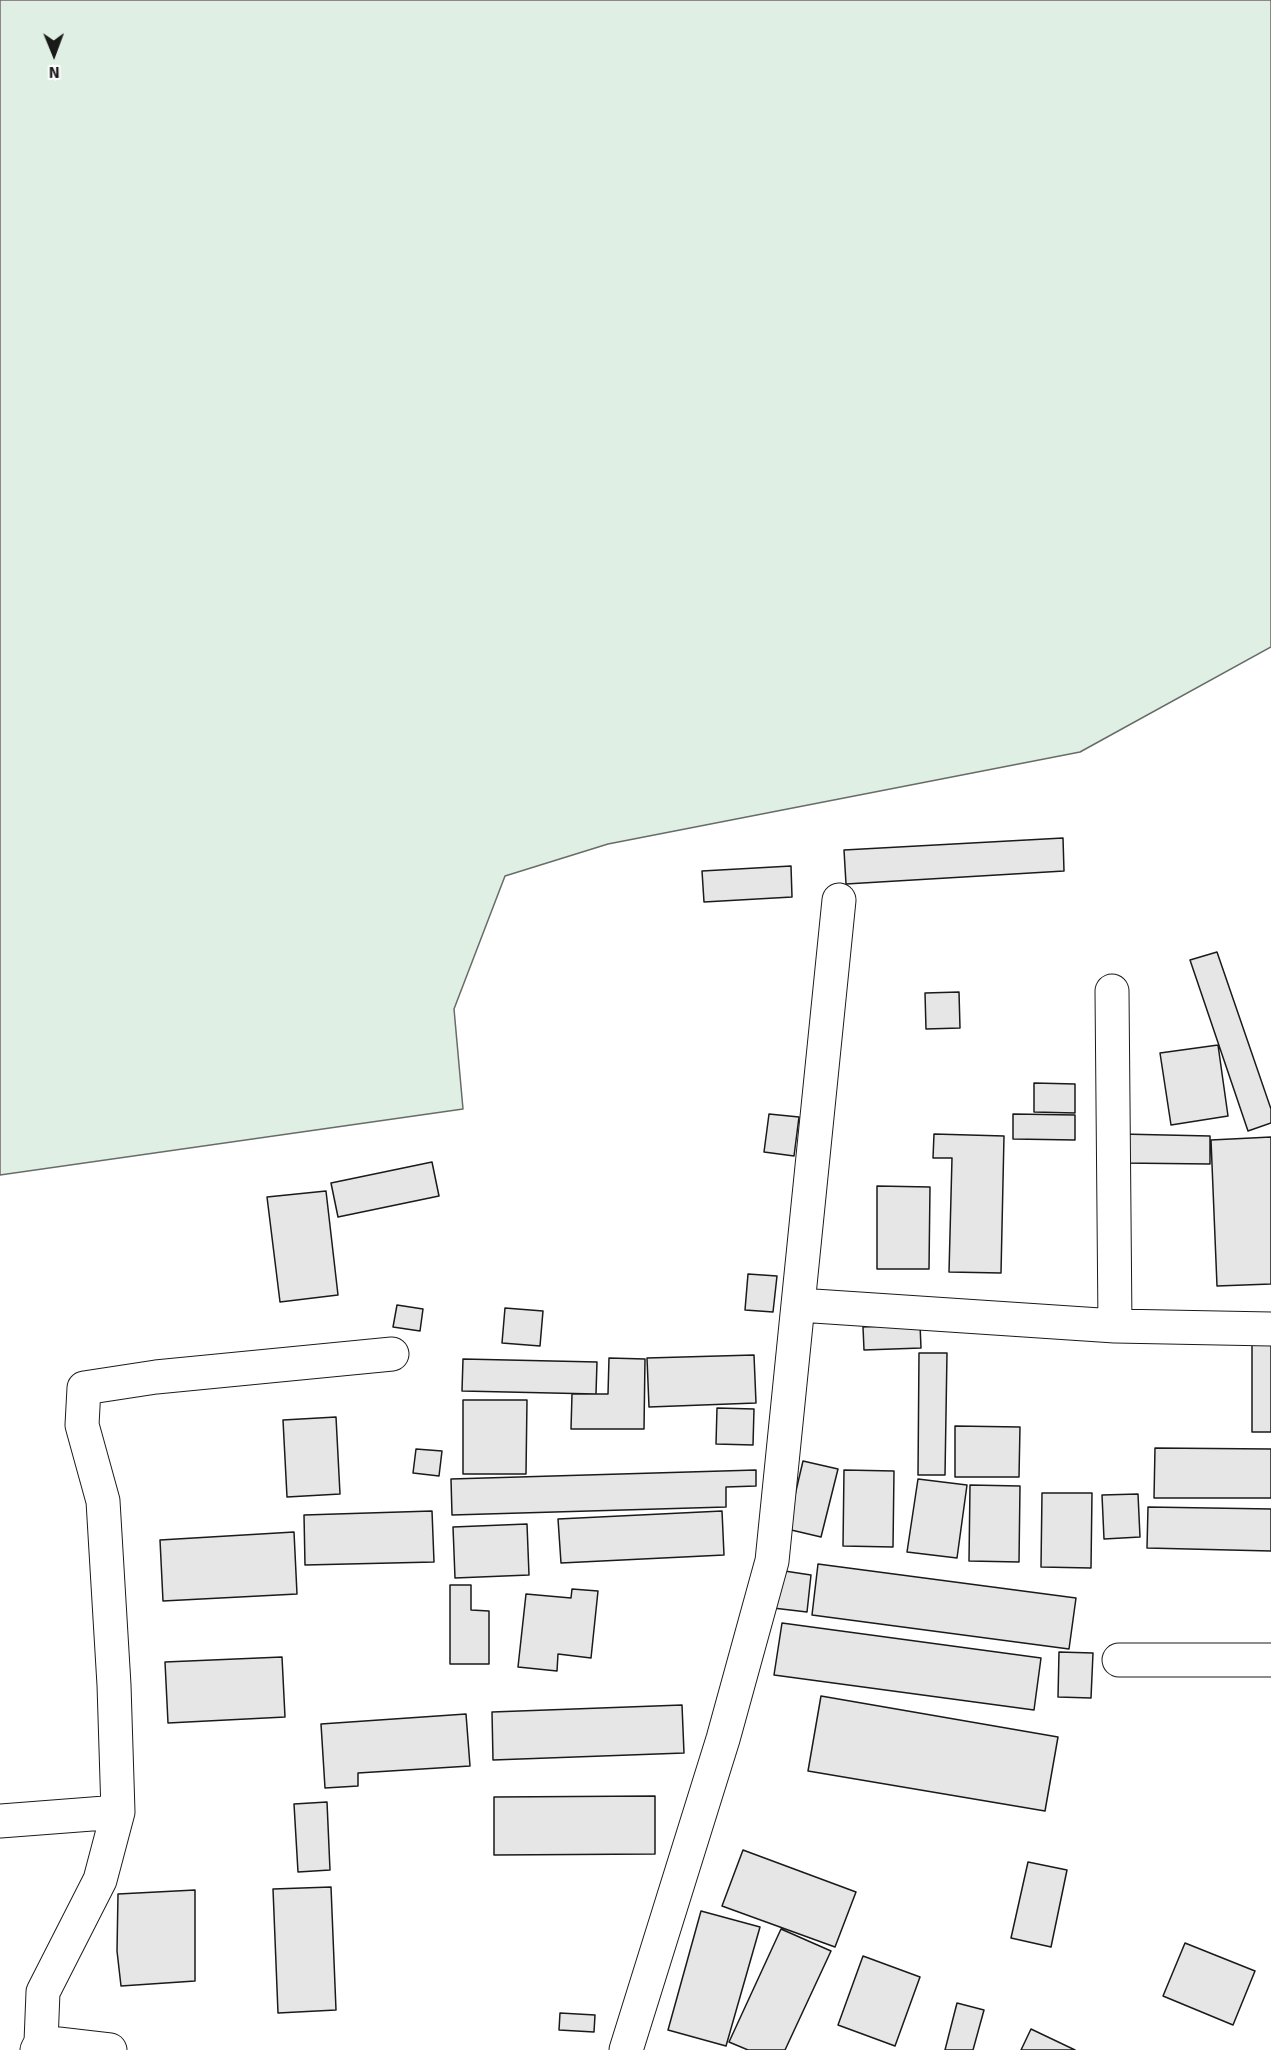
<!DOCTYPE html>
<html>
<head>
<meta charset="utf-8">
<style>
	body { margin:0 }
	#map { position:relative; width:1271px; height:2050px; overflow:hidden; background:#fff; font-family:Signika,sans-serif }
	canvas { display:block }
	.north { position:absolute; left:24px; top:24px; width:60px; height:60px; -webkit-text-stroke:4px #fff; paint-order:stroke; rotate:179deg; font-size:16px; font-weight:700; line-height:24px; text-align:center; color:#1a1a1a }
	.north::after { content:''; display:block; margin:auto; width:21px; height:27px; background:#1a1a1a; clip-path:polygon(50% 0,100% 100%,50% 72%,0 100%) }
</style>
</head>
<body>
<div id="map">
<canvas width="1271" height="2050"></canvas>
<div class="north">N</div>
</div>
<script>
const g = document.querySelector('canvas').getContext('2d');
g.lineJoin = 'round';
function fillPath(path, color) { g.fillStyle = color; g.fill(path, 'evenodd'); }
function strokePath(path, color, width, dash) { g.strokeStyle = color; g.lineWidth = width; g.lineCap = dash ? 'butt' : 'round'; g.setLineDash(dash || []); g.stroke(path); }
const green = new Path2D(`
	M0 0H1271V647L1080 752 608 844 505 876 454 1009 463 1109 0 1175Z`);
fillPath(green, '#e0efe3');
strokePath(green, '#6a6a6a', 1.5);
const building = new Path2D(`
	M1063 838 1064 871 846 884 844 850Z
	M791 866 792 897 704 902 702 871Z
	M1217 952 1271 1109V1123L1248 1131 1190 960Z
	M959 992 960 1028 926 1029 925 993Z
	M1218 1045 1228 1116 1171 1125 1160 1053Z
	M1034 1083 1075 1084V1113L1034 1112Z
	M769 1114 799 1117 794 1156 764 1152Z
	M1013 1114 1075 1115V1140L1013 1139Z
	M934 1134 1004 1136 1001 1273 949 1272 952 1158H933Z
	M1121 1134 1210 1136V1164L1121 1163Z
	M1271 1137V1284L1217 1286 1211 1140Z
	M432 1162 439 1196 338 1217 331 1183Z
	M877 1186 930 1187 929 1269H877Z
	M326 1191 338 1295 280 1302 267 1197Z
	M748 1274 777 1276 773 1312 745 1310Z
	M397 1305 423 1309 420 1331 393 1327Z
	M505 1308 543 1311 540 1346 502 1343Z
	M920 1324 921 1348 864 1350 863 1327Z
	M1252 1340H1271V1432H1252Z
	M919 1353H947L945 1475H918Z
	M754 1355 756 1403 649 1407 647 1358Z
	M609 1358 645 1359 644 1429H571L572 1394H608Z
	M463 1359 597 1362 596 1394 462 1391Z
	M463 1400H527L526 1474H463Z
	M717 1408 754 1409 753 1445 716 1444Z
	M336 1417 340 1494 287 1497 283 1420Z
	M955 1426 1020 1427 1019 1477H955Z
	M1155 1448 1271 1449V1498H1154Z
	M416 1449 442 1451 439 1476 413 1473Z
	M803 1461 838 1469 821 1537 787 1529Z
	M756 1470V1486L726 1487V1507L452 1515 451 1479Z
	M844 1470 894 1471 893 1547 843 1546Z
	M918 1479 967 1485 957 1558 907 1552Z
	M970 1485 1020 1486 1019 1562 969 1561Z
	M1042 1493H1092L1091 1568 1041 1567Z
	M1138 1494 1140 1537 1104 1539 1102 1495Z
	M1148 1507 1271 1509V1551L1147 1548Z
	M432 1511 434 1562 305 1565 304 1515Z
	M722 1511 724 1555 561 1563 558 1519Z
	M527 1524 529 1575 455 1578 453 1527Z
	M294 1532 297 1594 163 1601 160 1540Z
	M818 1564 1076 1598 1069 1649 812 1615Z
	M778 1570 811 1575 807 1612 773 1608Z
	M450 1585H471V1610L489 1611V1664H450Z
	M572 1589 598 1591 591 1658 558 1654 557 1671 518 1667 526 1594 571 1598Z
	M782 1623 1041 1658 1034 1710 774 1675Z
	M1059 1652 1093 1653 1091 1698 1058 1697Z
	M282 1657 285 1717 168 1723 165 1662Z
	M821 1696 1058 1737 1045 1811 808 1771Z
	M682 1705 684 1753 493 1760 492 1712Z
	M466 1714 470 1766 358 1773V1786L325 1788 321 1724Z
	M655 1796V1854L494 1855V1797Z
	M327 1802 330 1870 298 1872 294 1804Z
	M743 1850 856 1892 835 1947 722 1906Z
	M1028 1862 1067 1870 1051 1947 1011 1938Z
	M331 1887 336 2010 278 2013 273 1889Z
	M195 1890V1981L121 1986 117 1951 118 1894Z
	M701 1911 760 1927 726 2046 668 2030Z
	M781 1929 831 1951 785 2050H748L729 2042Z
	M1185 1943 1255 1971 1233 2025 1163 1996Z
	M863 1956 920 1977 895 2046 838 2025Z
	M957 2003 984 2010 973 2050H945Z
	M560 2013 595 2015 594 2032 559 2030Z
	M1031 2029 1075 2050H1021Z`);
fillPath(building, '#e6e6e6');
strokePath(building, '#1a1a1a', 1.5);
const minor = new Path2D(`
	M1112 991 1115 1326
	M799 1305 1115 1326 1271 1329
	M1119 1660H1271
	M0 1821 118 1812
	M41 2042 43 1992 100 1880 118 1812 114 1685 103 1501 82 1425 84 1388 156 1377 392 1354
	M37 2050 41 2042 110 2050
	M626 2050 723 1739 772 1561 839 900`);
strokePath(minor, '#1a1a1a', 35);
strokePath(minor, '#fff', 33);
</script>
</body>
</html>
